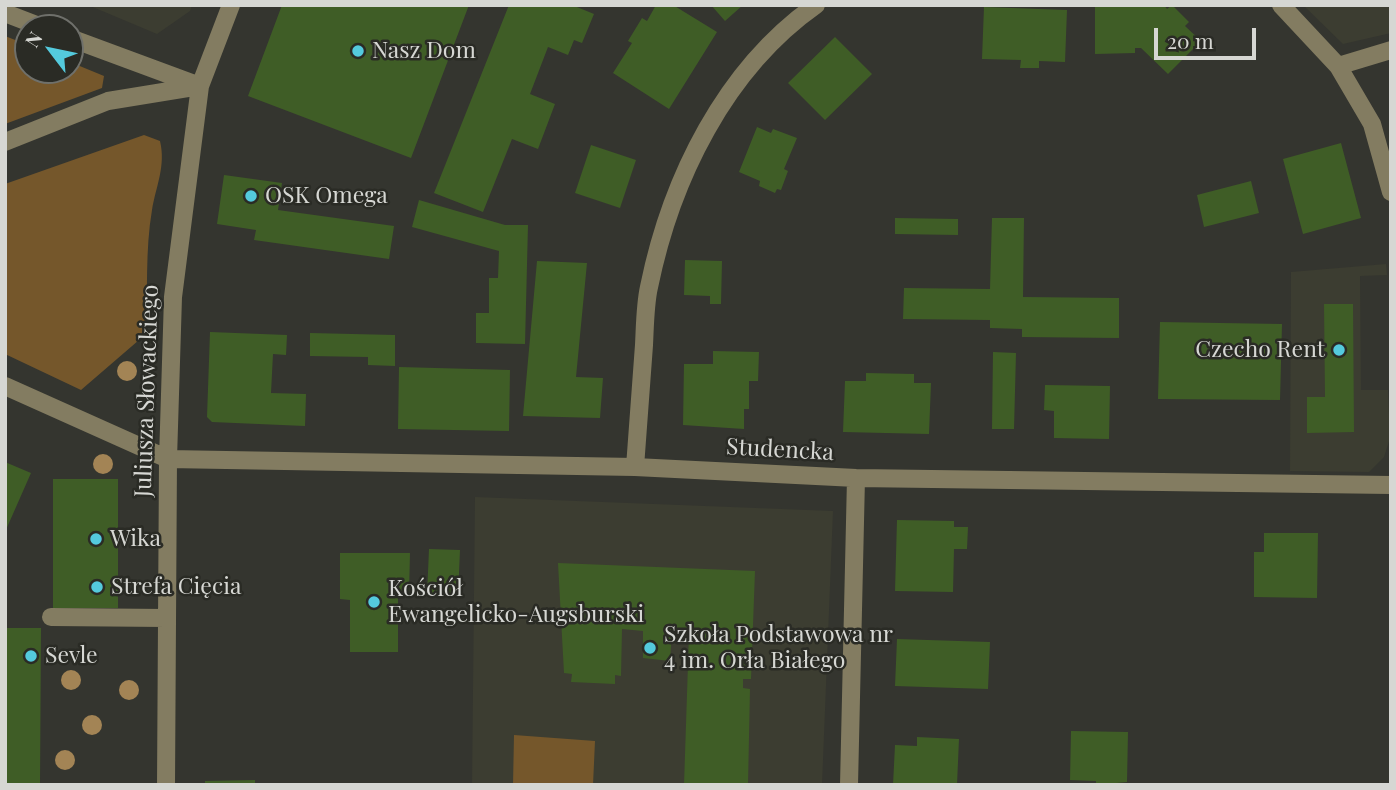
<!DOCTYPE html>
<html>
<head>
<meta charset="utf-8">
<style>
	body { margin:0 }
	#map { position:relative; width:1396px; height:790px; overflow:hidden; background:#34352f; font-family:"Playfair Display",serif }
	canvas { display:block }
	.frame { position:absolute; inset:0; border:7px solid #d6d7d3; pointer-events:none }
	.north { position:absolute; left:14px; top:14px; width:70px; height:70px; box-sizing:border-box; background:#2a2b25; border:2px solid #6f706b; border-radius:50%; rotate:302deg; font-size:19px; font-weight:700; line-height:28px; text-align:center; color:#d6d7d3 }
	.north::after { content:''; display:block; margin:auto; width:24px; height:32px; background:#54cadd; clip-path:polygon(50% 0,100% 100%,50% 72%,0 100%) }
	.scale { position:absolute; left:1154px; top:28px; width:102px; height:32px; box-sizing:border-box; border:4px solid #d6d7d3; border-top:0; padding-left:9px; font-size:21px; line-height:24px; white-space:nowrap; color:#d6d7d3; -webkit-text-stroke:5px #2a2b25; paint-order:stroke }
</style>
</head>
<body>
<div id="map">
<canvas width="1396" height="790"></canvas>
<div class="frame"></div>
<div class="north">N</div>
<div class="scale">20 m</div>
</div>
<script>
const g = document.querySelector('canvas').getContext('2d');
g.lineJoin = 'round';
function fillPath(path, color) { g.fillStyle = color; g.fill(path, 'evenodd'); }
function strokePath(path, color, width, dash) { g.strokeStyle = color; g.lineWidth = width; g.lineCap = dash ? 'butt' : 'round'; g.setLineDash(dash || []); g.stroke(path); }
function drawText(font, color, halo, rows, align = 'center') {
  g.font = font + ' "Playfair Display",serif'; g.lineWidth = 5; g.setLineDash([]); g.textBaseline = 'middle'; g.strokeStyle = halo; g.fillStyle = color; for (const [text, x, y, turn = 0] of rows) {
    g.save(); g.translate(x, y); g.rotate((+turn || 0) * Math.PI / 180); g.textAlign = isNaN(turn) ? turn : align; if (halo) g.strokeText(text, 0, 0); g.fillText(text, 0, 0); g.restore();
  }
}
fillPath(new Path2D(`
	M88 5H192L190 11 157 34Z
	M1303 5H1391V33L1343 44Z
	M1386 264 1387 275 1360 276 1361 390H1388L1390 438 1384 457 1369 472 1290 471 1291 272Z
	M475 497 833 511 822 785H472Z`), '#3c3d31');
fillPath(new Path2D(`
	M5 36 28 45V70H70V62L104 76 102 88 5 124Z
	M144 135 160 141C166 166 156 186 152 210 145 250 148 294 146 334L81 390 5 354V184Z
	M514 735 595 741 593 785H513Z`), '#75572b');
fillPath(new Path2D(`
	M282 5H469L411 158 248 96Z
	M509 5H572L594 14 582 43 574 40 568 55 548 47 530 94 555 104 538 149 512 139 483 212 434 193Z
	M656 5H673L717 32 669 109 613 73 632 43 628 41 642 18 647 21Z
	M711 5H743L725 21Z
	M1095 5H1164L1167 9 1172 5 1189 22 1185 26 1201 41 1168 74 1141 48H1135V53L1095 54Z
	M984 7 1067 10 1065 62 1039 61V68H1020L1021 60 982 59Z
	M835 37 872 74 825 120 788 83Z
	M757 127 771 133 773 129 797 138 784 169 788 171 781 190 777 189 775 193 759 186 760 181 739 172Z
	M1341 143 1361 218 1303 234 1283 159Z
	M591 145 636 160 620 208 575 193Z
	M224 175 282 183 278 210 394 226 389 259 254 240 256 230 217 224Z
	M1251 181 1259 213 1204 227 1197 195Z
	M419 200 505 225H528L525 344 476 343V313H489V278H498L499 251 412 227Z
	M895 218 958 219V235L895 234Z
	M992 218H1024L1023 297 1119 298V338L1022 337V329L990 328V320L903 319 904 288 990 289Z
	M685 260 722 261 721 304H710V296L684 295Z
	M537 261 587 263 576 377 603 378 600 418 523 416Z
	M1324 304H1353L1354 432 1307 433V397H1325Z
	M1160 322 1282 324 1280 400 1158 399Z
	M210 332 287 335 286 355 273 354 271 393 306 394 305 426 212 422 207 417Z
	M310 333 395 335V366L368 365V357L310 356Z
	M713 351 759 352 758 381H749V409H744V429L683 425 684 364H713Z
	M993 352 1016 353 1014 429H992Z
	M399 367 510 370 509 431 398 429Z
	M866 373 914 374V383H931L929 434 843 432 845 381H866Z
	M1045 385 1110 386 1109 439 1054 438V411L1044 410Z
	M5 462 31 473 5 532Z
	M53 479H118V608H53Z
	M897 520 954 521V527H968L967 549H954L953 592 895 591Z
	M1264 533H1318L1317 598 1254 597V552H1264Z
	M429 549 460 550 458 597 427 595Z
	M340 553H410L409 594H398V652H350V600L340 599Z
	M558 563 755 571 751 679H743V688L750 689 748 785H684L689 633 672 631 670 661 643 658V631L622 629 621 676 615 675V684L571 682 572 674 564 673Z
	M5 628H41L40 785H5Z
	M897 639 990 642 988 689 895 686Z
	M1071 731 1128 732 1127 782 1096 785V781L1070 780Z
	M917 737 959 739 957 785H893L895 745 917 746Z
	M255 780V785H205V781Z`), '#3f5d26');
strokePath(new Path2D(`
	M1281 5 1338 66 1372 124 1391 192
	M5 13 44 28
	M70 38 197 85
	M1338 66 1391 50
	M5 142 108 101 200 86
	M5 386 168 459 635 467 856 478 1391 485
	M635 467C638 426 641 386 644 345 645 326 645 305 649 287 671 179 725 69 816 5
	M51 617 166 618
	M166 785 168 459 173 297 200 86 231 5
	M849 785 856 478`), '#837c61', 18);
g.fillStyle = '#a38455';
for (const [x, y] of [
	[127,371],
	[103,464],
	[71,680],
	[129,690],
	[92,725],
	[65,760]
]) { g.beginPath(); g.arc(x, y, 10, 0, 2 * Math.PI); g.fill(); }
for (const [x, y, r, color] of [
	[358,51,7,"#54cadd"],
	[251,196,7,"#54cadd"],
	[1339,350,7,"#54cadd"],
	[96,539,7,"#54cadd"],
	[97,587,7,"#54cadd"],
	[374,602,7,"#54cadd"],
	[650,648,7,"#54cadd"],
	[31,656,7,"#54cadd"]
]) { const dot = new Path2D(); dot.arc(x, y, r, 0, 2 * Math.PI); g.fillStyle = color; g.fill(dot); strokePath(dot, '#2a2b25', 2.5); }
drawText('23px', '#d6d7d3', '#2a2b25', [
	["Nasz Dom",372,51],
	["OSK Omega",265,196],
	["Czecho Rent",1325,350,"right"],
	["Wika",110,539],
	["Strefa Cięcia",111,587],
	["Kościół",388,589],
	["Ewangelicko-Augsburski",388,615],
	["Szkoła Podstawowa nr",664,635],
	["4 im. Orła Białego",664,661],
	["Sevle",45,656]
], 'left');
drawText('23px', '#d6d7d3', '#2a2b25', [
	["Juliusza Słowackiego",147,391,-88],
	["Studencka",780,450,3]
]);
</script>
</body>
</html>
